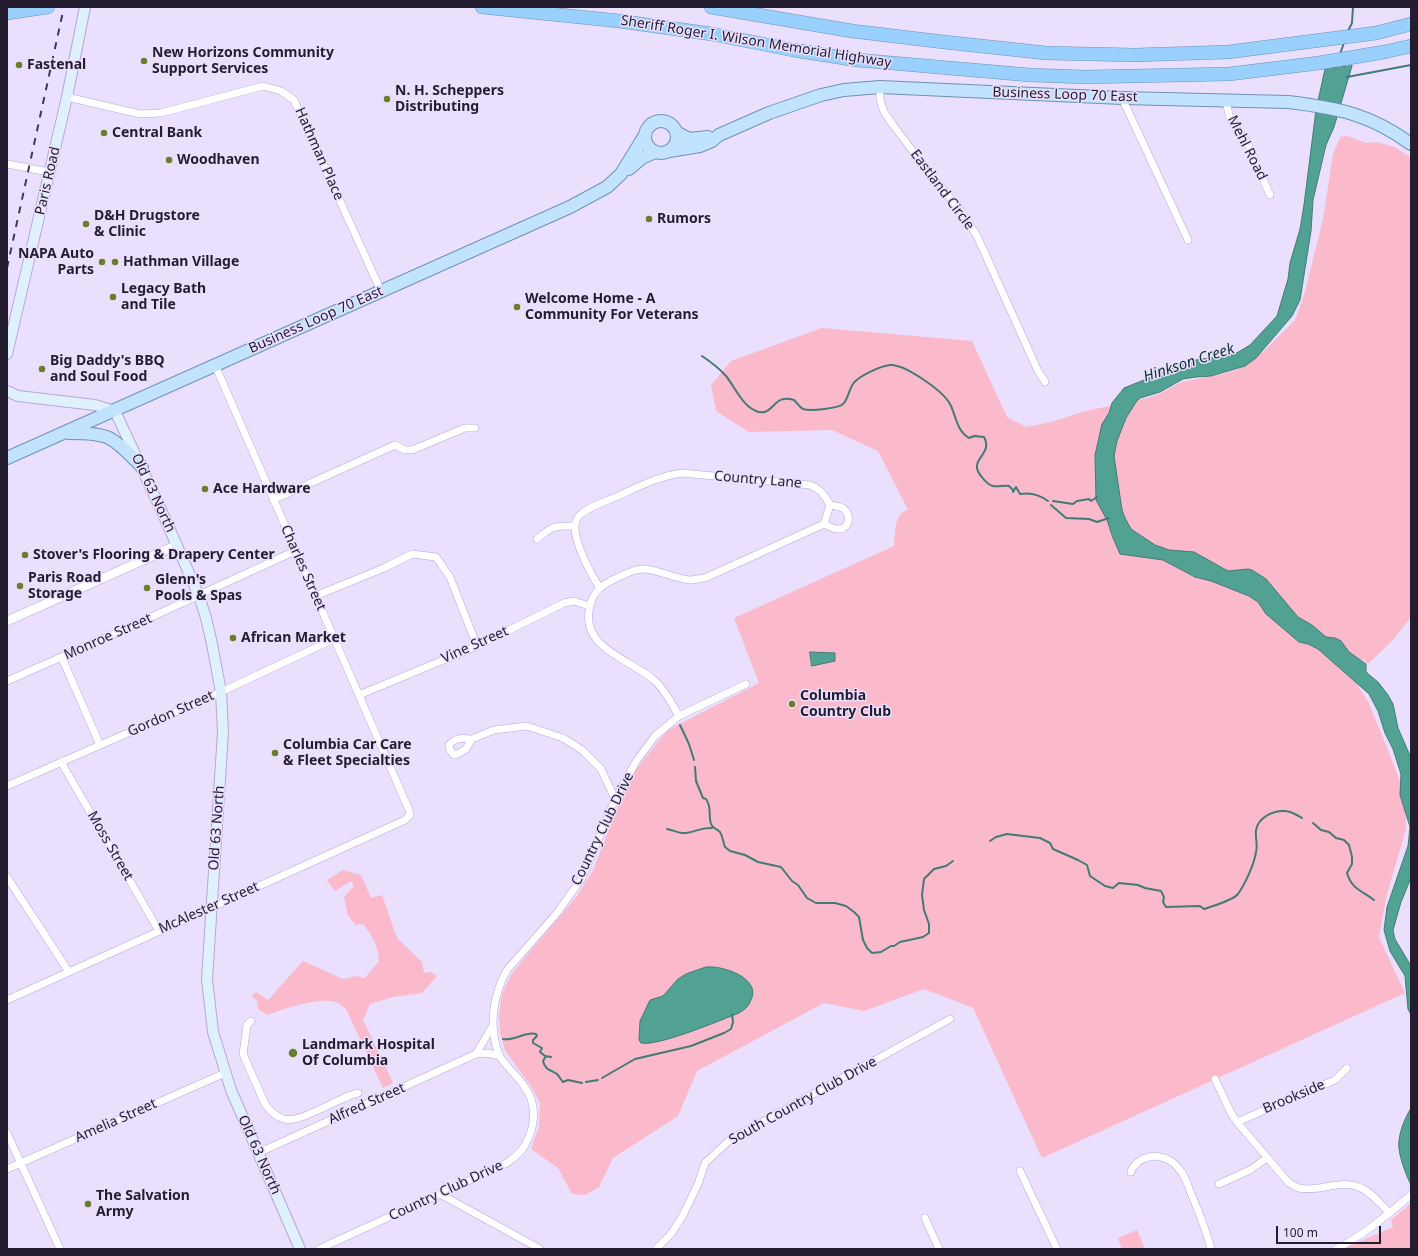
<!DOCTYPE html>
<html>
<head>
<meta charset="utf-8">
<style>
	body { margin:0 }
	#map { position:relative; width:1418px; height:1256px; overflow:hidden; background:#eadffd; font-family:"Noto Sans",sans-serif }
	canvas { display:block }
	.frame { position:absolute; inset:0; border:8px solid #241d2f; pointer-events:none }
	.scale { position:absolute; left:1276px; top:1226px; width:105px; height:18px; box-sizing:border-box; border:2px solid #241d2f; border-top:0; padding-left:5px; font-size:12px; line-height:14px; white-space:nowrap; color:#241d2f; -webkit-text-stroke:3px #eadffd; paint-order:stroke }
</style>
</head>
<body>
<div id="map">
<canvas width="1418" height="1256"></canvas>
<div class="frame"></div>
<div class="scale">100 m</div>
</div>
<script>
const g = document.querySelector('canvas').getContext('2d');
g.lineJoin = 'round';
function fillPath(path, color) { g.fillStyle = color; g.fill(path, 'evenodd'); }
function strokePath(path, color, width, dash) { g.strokeStyle = color; g.lineWidth = width; g.lineCap = dash ? 'butt' : 'round'; g.setLineDash(dash || []); g.stroke(path); }
function drawText(font, color, halo, rows, align = 'center') {
  g.font = font + ' "Noto Sans",sans-serif'; g.lineWidth = 3; g.setLineDash([]); g.textBaseline = 'middle'; g.strokeStyle = halo; g.fillStyle = color; for (const [text, x, y, turn = 0] of rows) {
    g.save(); g.translate(x, y); g.rotate((+turn || 0) * Math.PI / 180); g.textAlign = isNaN(turn) ? turn : align; if (halo) g.strokeText(text, 0, 0); g.fillText(text, 0, 0); g.restore();
  }
}
fillPath(new Path2D(`
	M1345 135 1366 143 1377 142 1395 147 1411 158V617L1392 641 1368 664 1363 659 1349 672 1368 701 1390 755 1405 795 1406 829 1387 894 1379 937 1405 993 1042 1158 973 1008 924 989 864 1011 824 1003 697 1071 678 1116 613 1158 599 1187 585 1195 572 1194 558 1168 531 1149 539 1127 540 1103 532 1088 505 1050 500 1033 499 1015 502 994 511 975 528 954 577 896 593 870 623 794 637 768 656 744 668 730 759 683 734 618 894 546C895 535 894 512 908 510L878 451 832 430 749 432 716 411 711 385 731 361 822 328 972 341 1007 417 1026 427 1051 422 1086 411 1147 398 1159 394 1181 382 1222 374 1238 369 1264 351 1295 320 1305 292 1323 219 1333 154 1341 136 1344 137Z
	M343 870 361 875 371 898 382 895 397 938 422 962 424 973 431 972 437 976 422 993 393 997 370 1004 363 1020 389 1074 393 1083 383 1088 346 1009C343 1007 339 1003 335 1002 318 997 284 1009 267 1015L258 1009 257 1000 252 997 256 992 268 1000 303 961 343 979 357 976 365 978 379 961C378 945 373 937 363 924L356 925 348 916 344 897 354 886 351 881 335 891 327 880Z
	M1410 1204 1411 1249H1343L1393 1227 1391 1220Z
	M1137 1230 1145 1249H1122L1118 1238Z`), '#fabacb');
const water = new Path2D(`
	M1352 66 1334 127 1326 145 1313 200 1311 231 1300 300 1292 316 1256 358 1245 366 1211 376 1196 377 1183 379 1160 392 1140 398 1136 402 1126 418 1117 441 1114 456 1122 510 1125 518 1131 529 1155 545 1169 550 1194 552 1228 571 1248 569 1252 570 1266 579 1298 617 1312 625 1326 637 1335 638 1341 641 1349 652 1366 664V671L1367 673 1378 682 1388 695 1393 704 1398 728 1411 758V878L1401 902 1393 930 1395 939 1411 966V1015L1408 1009 1405 976 1390 951 1384 930 1387 907 1408 846 1410 827 1400 795 1401 774 1393 749 1385 733 1378 711 1369 694 1318 649 1308 644 1299 642 1266 614 1258 602 1249 596 1211 581 1195 577 1163 560 1120 554 1113 538 1107 520 1096 500 1095 455 1102 424 1109 413 1112 403 1124 388 1154 376 1173 366 1189 361 1235 354 1250 345 1277 316 1288 279 1290 263 1300 229 1304 205 1316 110 1325 69Z
	M810 652 835 653V661L812 666Z
	M706 967C723 965 764 979 750 1002 748 1007 744 1010 739 1013 721 1020 657 1047 641 1043L639 1040 640 1021 650 1000 663 996 678 979 686 974Z
	M1411 1108V1185C1406 1175 1397 1152 1399 1141 1400 1130 1405 1118 1411 1108Z`);
fillPath(water, '#52a294');
strokePath(water, '#447a76', 1);
strokePath(new Path2D(`
	M1348 31 1352 23 1353 7
	M1340 54 1344 43
	M1347 77 1411 65
	M702 356C711 362 719 368 726 376 735 387 743 408 759 412 774 415 774 393 794 400 797 403 799 407 803 409 809 411 840 409 844 403 848 398 849 390 853 384 858 376 881 366 890 365 905 364 943 391 950 404 956 415 956 430 969 438L974 436 984 437C994 455 967 459 981 476 984 480 988 485 993 486 999 487 1004 485 1009 486L1013 490V492L1016 487 1020 494C1031 492 1040 495 1048 501
	M1053 501 1073 504 1077 501 1089 499 1091 501 1097 497
	M1051 505 1066 518 1089 519 1097 522 1109 518
	M680 725 689 744 694 760
	M695 767 696 781 703 798 706 799C712 807 708 815 711 824 713 829 716 828 720 832 723 837 723 842 725 847L730 851 745 855 758 862 781 867 792 881 798 885 807 898 816 903H835L846 906 854 912 859 917 863 940 867 948 872 953 881 952 891 946H894L900 942 923 937 929 933V924L924 910 922 895 924 879 934 869 946 866 953 861
	M1313 823 1321 830 1329 832 1336 838 1344 840 1349 845 1352 857V864L1347 873C1352 890 1363 891 1374 900
	M667 829C673 830 680 834 686 833 696 832 701 827 712 828
	M990 841 996 837 1007 834 1040 838 1050 843 1053 849 1078 860 1087 865 1090 876 1105 886 1113 888 1119 883 1138 885 1145 888 1161 891 1164 897 1163 902 1166 907 1200 906 1204 909C1212 906 1232 901 1238 894 1245 884 1254 865 1256 852 1258 845 1255 837 1256 830 1258 818 1273 810 1285 811 1291 811 1297 815 1302 818
	M503 1039C516 1041 525 1031 536 1034L537 1036 533 1040V1043L542 1048 540 1052 545 1056 551 1057
	M546 1056 543 1061C545 1070 551 1070 557 1074 559 1076 561 1080 563 1082L568 1080 582 1083
	M602 1078 635 1059 691 1046 724 1033 731 1029 733 1022 732 1014
	M586 1082 598 1080`), '#447a76', 2);
const minor = new Path2D(`
	M880 87V100L884 112 893 125 928 171 960 210 977 236 1038 371 1045 382
	M67 97 140 114 161 113 263 86 281 91 294 100 381 291
	M1122 98 1188 240
	M1226 101 1230 119 1247 142 1270 195
	M7 164 49 172
	M273 500 395 445 405 450H412L465 428H475
	M824 524C829 526 834 530 840 529 849 528 851 516 845 510 841 506 835 506 830 505
	M537 539C554 525 554 526 575 526
	M600 588C591 575 574 542 575 526 575 522 578 517 580 515 590 506 604 502 616 497 638 487 659 476 682 473L810 485C821 490 824 494 830 505L824 524 705 578C700 578 695 580 690 580 674 579 658 569 642 569 633 569 606 582 599 589 593 595 590 603 589 611 583 649 632 660 655 681 665 690 672 704 679 716
	M315 596 384 568 412 554 436 557 450 577 477 646
	M62 658 100 745
	M7 681 134 625 295 551
	M359 695 477 646 564 603 574 601 589 606
	M472 739C463 738 456 737 449 745L450 750 454 755 458 754 466 749 472 739 494 730 527 726 563 738 582 750 601 769 615 799
	M61 762 159 931
	M7 786 221 692 334 639
	M7 877 69 972
	M7 1000 405 820 410 815 409 810 215 365
	M251 1021 247 1025 243 1054 265 1104C270 1111 276 1117 284 1119 300 1124 339 1097 358 1093
	M476 1054 493 1025
	M1215 1079 1231 1113 1237 1122 1288 1182C1291 1184 1295 1187 1299 1188 1319 1193 1341 1178 1361 1188 1372 1193 1381 1204 1389 1213
	M1237 1122 1335 1080 1347 1068
	M7 1133 60 1249
	M258 1153 476 1054 487 1053 500 1056
	M7 1169 225 1073
	M1020 1171 1057 1249
	M1131 1172C1133 1164 1141 1159 1149 1157 1160 1154 1173 1160 1179 1169 1185 1175 1187 1183 1190 1191 1198 1210 1206 1229 1211 1249
	M1219 1184 1250 1170 1267 1158
	M440 1194 540 1249
	M925 1218 939 1249
	M319 1249 507 1163C514 1158 522 1152 526 1143 536 1125 537 1103 524 1086 518 1076 504 1065 499 1055 488 1027 493 995 507 970L557 913 582 878 615 799 637 760 655 736 679 716 746 684
	M656 1249 671 1234 682 1217 698 1184 705 1163 731 1139 950 1019
	M1336 1249C1364 1235 1387 1215 1411 1195`);
const tertiary = new Path2D(`
	M7 621 177 545`);
const secondary = new Path2D(`
	M7 354 67 97 85 7
	M7 391 18 396 95 405 115 411 163 514 199 596 206 618 212 644 221 692 223 732 207 979 213 1032 231 1090 300 1249`);
const primary = new Path2D(`
	M645 137a16 16 0 1 1 32 0a16 16 0 1 1-32 0Z
	M676 132 689 139 708 137
	M669 151 700 146 712 141 719 135 769 113 821 95 844 90 880 87 1122 98 1288 102C1338 108 1370 114 1411 144
	M629 169 642 158 655 152
	M69 433C81 433 99 433 109 438 122 445 132 457 142 467
	M7 458 570 207 607 187 621 174 645 135`);
const motorway = new Path2D(`
	M482 7 619 21 712 34 793 50 857 60 1030 75 1085 77 1229 74 1319 63 1384 52 1411 46
	M711 7 852 31 944 42 1046 53 1135 55 1228 52 1376 33 1411 24
	M7 13 48 7`);
strokePath(minor, '#b8a7d7', 8);
strokePath(tertiary, '#b8a7d7', 10);
strokePath(secondary, '#b8a7d7', 12);
strokePath(primary, '#7092b4', 14);
strokePath(motorway, '#7092b4', 14);
strokePath(minor, '#fff', 7);
strokePath(tertiary, '#fff', 9);
strokePath(secondary, '#e0f1fe', 10);
strokePath(primary, '#c2e3fd', 12);
strokePath(motorway, '#99d1fc', 13);
strokePath(new Path2D(`
	M7 268 64 7`), '#41394d', 2, [7, 7]);
for (const [x, y, r, color] of [
	[144,61,4,"#6a7d2d"],
	[19,65,4,"#6a7d2d"],
	[387,99,4,"#6a7d2d"],
	[104,133,4,"#6a7d2d"],
	[169,160,4,"#6a7d2d"],
	[649,219,4,"#6a7d2d"],
	[86,224,4,"#6a7d2d"],
	[102,262,4,"#6a7d2d"],
	[115,262,4,"#6a7d2d"],
	[113,297,4,"#6a7d2d"],
	[517,307,4,"#6a7d2d"],
	[42,369,4,"#6a7d2d"],
	[205,489,4,"#6a7d2d"],
	[25,555,4,"#6a7d2d"],
	[20,586,4,"#6a7d2d"],
	[147,588,4,"#6a7d2d"],
	[233,638,4,"#6a7d2d"],
	[792,704,4,"#6a7d2d"],
	[275,753,4,"#6a7d2d"],
	[293,1053,5,"#6a7d2d"],
	[88,1204,4,"#6a7d2d"]
]) { const dot = new Path2D(); dot.arc(x, y, r, 0, 2 * Math.PI); g.fillStyle = color; g.fill(dot); strokePath(dot, '#eadffd', 1.5); }
drawText('14px', '#241d2f', '#eadffd', [
	["Sheriff Roger I. Wilson Memorial Highway",756,42,9],
	["Business Loop 70 East",1065,95,2],
	["Mehl Road",1247,148,63],
	["Hathman Place",319,154,66],
	["Paris Road",48,181,-77],
	["Eastland Circle",942,190,53],
	["Business Loop 70 East",316,320,-24],
	["Country Lane",758,480,5],
	["Old 63 North",153,493,65],
	["Charles Street",303,568,66],
	["Monroe Street",108,637,-24],
	["Vine Street",475,645,-24],
	["Gordon Street",171,714,-24],
	["Old 63 North",217,828,-86],
	["Country Club Drive",603,829,-64],
	["Moss Street",110,846,60],
	["McAlester Street",209,908,-24],
	["Brookside",1294,1097,-23],
	["South Country Club Drive",803,1101,-29],
	["Alfred Street",367,1104,-24],
	["Amelia Street",116,1121,-24],
	["Old 63 North",259,1155,66],
	["Country Club Drive",446,1191,-25]
]);
drawText('bold 14px', '#241d2f', '#eadffd', [
	["New Horizons Community",152,53],
	["Support Services",152,69],
	["Fastenal",27,65],
	["N. H. Scheppers",395,91],
	["Distributing",395,107],
	["Central Bank",112,133],
	["Woodhaven",177,160],
	["D&H Drugstore",94,216],
	["& Clinic",94,232],
	["Rumors",657,219],
	["NAPA Auto",94,254,"right"],
	["Parts",94,270,"right"],
	["Hathman Village",123,262],
	["Legacy Bath",121,289],
	["and Tile",121,305],
	["Welcome Home - A",525,299],
	["Community For Veterans",525,315],
	["Big Daddy's BBQ",50,361],
	["and Soul Food",50,377],
	["Ace Hardware",213,489],
	["Stover's Flooring & Drapery Center",33,555],
	["Paris Road",28,578],
	["Storage",28,594],
	["Glenn's",155,580],
	["Pools & Spas",155,596],
	["African Market",241,638],
	["Columbia",800,696],
	["Country Club",800,712],
	["Columbia Car Care",283,745],
	["& Fleet Specialties",283,761],
	["Landmark Hospital",302,1045],
	["Of Columbia",302,1061],
	["The Salvation",96,1196],
	["Army",96,1212]
], 'left');
drawText('italic 15px', '#0d342e', '#eadffd', [
	["Hinkson Creek",1189,363,-18]
]);
</script>
</body>
</html>
